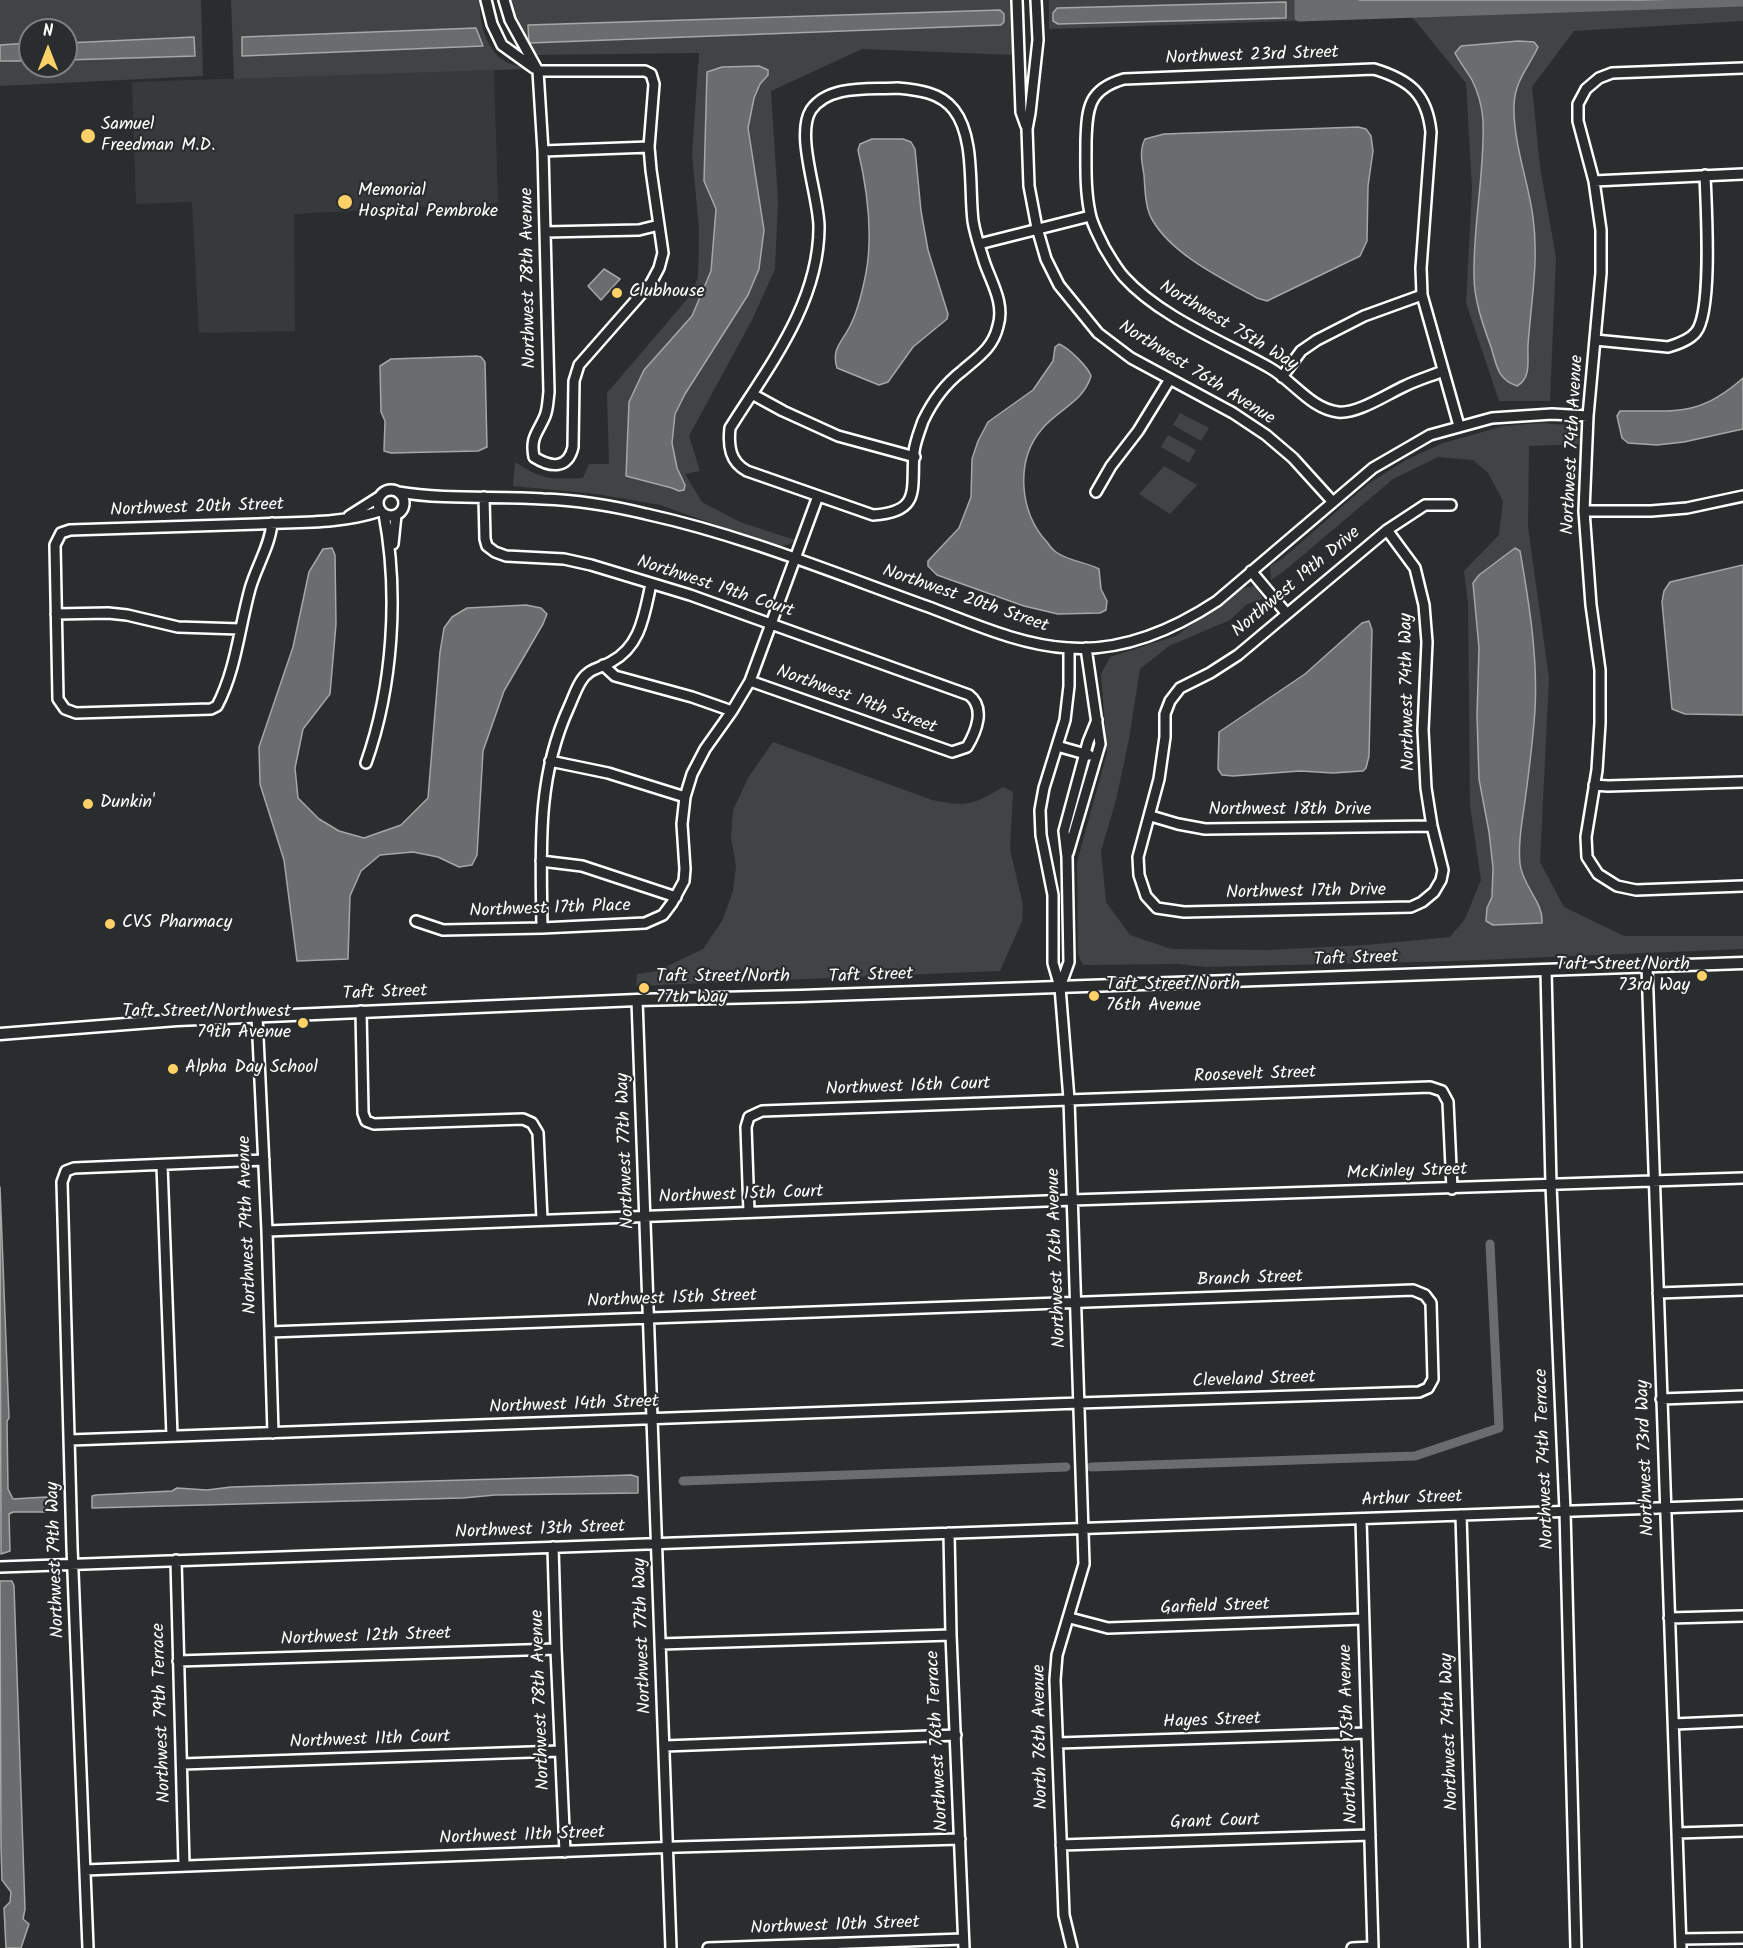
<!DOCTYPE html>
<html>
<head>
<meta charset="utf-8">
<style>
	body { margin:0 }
	#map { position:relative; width:1743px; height:1948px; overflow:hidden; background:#2a2d2e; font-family:Kalam,sans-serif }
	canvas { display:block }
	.north { position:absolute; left:18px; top:18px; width:60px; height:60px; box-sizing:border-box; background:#2a2d2e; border:2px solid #7f8182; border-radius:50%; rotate:0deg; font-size:16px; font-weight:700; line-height:24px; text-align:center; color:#fff }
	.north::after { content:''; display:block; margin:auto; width:21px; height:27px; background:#ffd166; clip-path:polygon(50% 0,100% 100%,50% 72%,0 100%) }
</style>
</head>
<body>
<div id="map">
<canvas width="1743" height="1948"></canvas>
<div class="north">N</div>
</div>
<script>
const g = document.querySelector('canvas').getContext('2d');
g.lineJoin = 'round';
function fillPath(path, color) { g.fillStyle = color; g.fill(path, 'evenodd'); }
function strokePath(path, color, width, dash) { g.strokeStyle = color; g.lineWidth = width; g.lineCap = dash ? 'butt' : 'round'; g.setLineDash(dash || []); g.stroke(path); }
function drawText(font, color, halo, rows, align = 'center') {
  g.font = font + ' Kalam,sans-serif'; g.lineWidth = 4.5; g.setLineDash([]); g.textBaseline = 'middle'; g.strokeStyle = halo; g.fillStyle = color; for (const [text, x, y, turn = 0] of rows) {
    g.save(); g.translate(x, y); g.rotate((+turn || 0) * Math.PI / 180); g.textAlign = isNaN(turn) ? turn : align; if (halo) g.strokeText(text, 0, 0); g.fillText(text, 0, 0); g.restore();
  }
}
fillPath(new Path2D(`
	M494 70 498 203 294 214 295 331 199 333 192 202 136 204 132 82Z`), '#373a3b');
fillPath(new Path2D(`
	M0 0H201L203 76 0 86ZM30 30H66V66H30Z
	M231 0H480C479 20 484 43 499 57 505 63 518 66 526 69L234 79Z
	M507 0H1012L1014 55 862 49 771 91 778 201 775 269 752 320 689 436 700 471 685 474 702 502 740 522 795 540 790 544 779 547 660 505 597 494 513 486 515 462C544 481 550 479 583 478L589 464H609L607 393 689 297 698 278 699 229 692 154 699 53 533 55 515 23Z
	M1049 0H1743V21L1574 31 1532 87 1540 167 1556 257 1550 401H1499L1466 303 1472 189 1466 83 1412 17 1049 29Z
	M1180 413 1209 428 1201 441 1173 425Z
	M1542 423 1579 426 1581 444 1529 446 1528 527 1549 678 1540 862 1564 907 1624 936H1743V949L1456 961 1206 967 1178 964 1083 965 1078 954 1077 862 1107 753 1101 674 1110 657 1176 636 1243 588 1255 586 1263 599 1247 604 1230 620 1169 646 1140 669 1129 739 1116 800 1101 851 1106 902 1130 935 1171 949 1268 950 1366 945 1450 937 1465 919 1481 880 1470 806 1468 603 1464 571 1499 535 1503 501 1488 473 1473 460 1438 457 1393 479 1283 572 1271 580 1270 566 1282 559 1368 484 1406 460 1443 443 1504 426Z
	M1168 435 1196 450 1189 463 1161 447Z
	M1164 466 1197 485 1170 514 1139 494Z
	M773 742 932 800C967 807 973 805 1003 787L1013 792 1010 849 1023 905 1022 921 1000 971 636 986 637 974 657 971 703 949 722 921 733 891 736 866 731 837 733 810 748 778Z`), '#414445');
const water = new Path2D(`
	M1354 0H1743V2L1299 17V2Z
	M1286 2V18L1058 24 1053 21V13L1057 8Z
	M1000 10 1004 14V22L1001 25 529 43 528 25Z
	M476 28 483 46 242 56V37Z
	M194 37 195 56 66 60V43Z
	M1518 41 1534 42 1538 47C1529 67 1515 80 1514 105 1513 143 1528 180 1533 217 1539 261 1531 302 1528 345 1527 359 1532 378 1517 386 1497 379 1497 366 1491 347 1483 325 1474 300 1474 276 1473 224 1485 172 1483 120 1482 107 1478 92 1472 80 1467 71 1460 63 1455 53L1461 46Z
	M30 43V61H0V45Z
	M759 66 768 70V75L760 84 754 98 748 128 764 230 759 269 748 295 685 394 675 414 672 443 677 468 685 485 684 490 679 491 672 488 626 476 629 402 644 370 692 316 711 271 716 209 704 181 707 72 722 67Z
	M1358 127 1366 129 1371 136 1373 151 1368 186 1367 241 1360 256 1267 301 1257 298C1223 279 1173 255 1153 221 1145 209 1145 189 1144 175 1142 163 1139 150 1145 139L1164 134Z
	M872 139H903L911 142 915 149 921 211 928 250 948 314 947 319 913 347 888 382 879 385 837 368C831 349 842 342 850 326 857 313 863 288 866 273 873 234 867 188 858 150L860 144Z
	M604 269 620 279 601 300 588 286Z
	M1059 344C1069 348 1088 367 1091 376 1083 403 1058 409 1042 429 1015 460 1019 513 1047 542 1049 545 1053 550 1056 552 1068 561 1086 562 1099 569L1101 589 1107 601 1106 610 1100 613 1058 614 1024 606 937 575 928 566V561L959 528 971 497 972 459 978 441 988 422 1033 390 1053 361 1055 347Z
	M477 356 481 357 485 362 487 447 478 451 391 453 384 451 385 421 381 412 380 366 391 359Z
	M1743 378V429L1684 442 1657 445 1628 443 1622 438 1617 416 1620 411C1675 410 1698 418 1743 378Z
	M332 548 335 555 336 624 330 694 303 729 295 768 298 798 319 819 339 831 364 838 401 825 428 798 440 652 444 628 452 617 467 608 526 605 541 608 547 614 543 624 504 691 483 751 477 855 472 865 459 867 438 857 413 852 380 855 361 871 350 896 348 959 297 961 284 860 260 784 259 747 293 647 309 572 323 549Z
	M1515 548 1520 551C1529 602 1538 658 1535 710 1533 740 1529 771 1525 801 1522 822 1518 843 1520 864 1523 887 1544 903 1542 923L1493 925 1486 921 1487 908 1492 897 1493 868 1489 832 1479 779 1477 715 1479 648 1473 583 1479 575Z
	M1743 565V715L1685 714 1672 709 1662 602 1664 591 1670 582Z
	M1369 621 1372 630 1369 756 1366 768 1363 771 1333 773 1300 771 1233 776 1222 775 1218 769 1219 732 1305 674 1362 623Z
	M0 1187 9 1418 7 1421 8 1489 13 1499 46 1497 53 1500 52 1512H13L9 1514 10 1551 1 1554Z
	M631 1475 638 1477V1493L495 1495 463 1498 92 1508V1496L96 1495 172 1491 177 1488 207 1490 231 1487Z
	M0 1581H12L14 1586 25 1909 23 1919 29 1924 21 1948H6L4 1908 10 1902 11 1892 2 1880 1 1848Z`);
fillPath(water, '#6a6c6d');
strokePath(water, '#a6a7a7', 1.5);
strokePath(new Path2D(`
	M1354 0 1299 2V17L1743 2
	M1091 1467 1415 1456 1499 1428 1490 1244
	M683 1481 1066 1467`), '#6a6c6d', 9);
const minor = new Path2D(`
	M486 0 492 24 502 45 534 68
	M504 0 510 20 538 71 543 151 549 392C548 399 548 409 545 416 538 433 530 437 534 457 551 468 568 469 573 447L574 381 579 365 651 283 659 268 663 253 651 170 649 147 654 84 651 74 645 71H538
	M1017 0 1021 112 1026 126
	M1036 0 1038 40 1030 113 1027 129 1029 186 1037 228 1046 259 1059 285 1098 333 1131 358 1233 413 1266 435 1293 458 1332 501
	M1743 68 1612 73 1599 78 1586 89 1578 104V121L1594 181 1601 230V273L1588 416 1584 511 1591 605 1600 670V723L1597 770 1586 837 1587 857 1598 874 1617 886 1636 890 1743 886
	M897 88C918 90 940 92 954 110 975 137 969 188 973 221 975 234 980 248 984 261 991 282 1005 303 998 326 993 348 978 357 962 371 945 384 932 402 923 421 920 430 915 442 914 452 911 489 922 512 873 515L747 471C730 462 728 446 730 428 769 366 819 303 819 227 819 196 795 135 811 110 829 84 870 90 897 88Z
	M543 151 649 147
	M1594 181 1743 174
	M545 232 639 230 659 225
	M979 244 1090 216
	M1595 340 1668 347C1678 344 1690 340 1696 332 1713 311 1706 205 1705 175
	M1443 371C1431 376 1417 380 1405 386 1387 394 1358 414 1338 412 1311 409 1293 381 1270 368 1224 342 1160 317 1124 277 1116 268 1110 257 1104 247 1099 236 1092 225 1090 213 1085 190 1086 165 1086 141 1087 107 1089 89 1124 79L1374 69C1410 80 1427 94 1431 132L1421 268 1422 295 1459 426
	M1282 377 1301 351 1317 340 1364 316 1422 295
	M752 394 783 411 838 436 915 457
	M378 503a13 13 0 1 1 26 0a13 13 0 1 1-26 0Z
	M398 492C446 500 495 496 543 499 577 500 613 506 646 514 742 535 834 573 926 606 972 623 1019 645 1068 648 1122 652 1173 630 1217 601L1373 468 1430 435 1492 418 1552 414 1588 416
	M1096 492 1111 466 1138 431 1170 379
	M484 497 485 539 487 546 495 552 506 556 564 559 591 565 690 595 969 695C986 708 976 732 967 747L952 752 750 681
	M1584 511H1651L1687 508 1743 496
	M349 516 379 497
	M272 523C270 546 256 567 250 589 239 629 236 670 217 706L211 709 76 713 65 709 58 699 55 545 61 533 70 530C132 528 195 526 258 524 298 522 342 524 380 511
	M1387 530 1415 568 1424 605 1427 642 1423 730 1426 788 1432 826 1443 870 1441 880 1434 892 1422 902 1411 907 1184 912 1157 908 1146 896 1139 875 1138 857 1159 779 1165 737V714L1170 701 1180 688 1210 673 1238 655 1387 530 1425 505H1451
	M393 544 396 515
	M1251 571 1287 614
	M56 614 108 613 127 615 178 627 240 629
	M1069 648V686L1065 720 1044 788 1040 810 1041 835 1053 895V963L1060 987 1069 1099 1084 1564 1057 1655 1055 1680 1064 1915 1072 1948
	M603 665 615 676 692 697 732 711
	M1057 746 1089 755
	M550 761 608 773 685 797
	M366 763C393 687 399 593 384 514
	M1594 785 1608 786 1743 782
	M1151 816 1178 824 1205 829 1432 826
	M1068 853 1100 744 1086 648
	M541 861 582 866 676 897
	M416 921 443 930 542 928 645 923 663 915 672 903 684 881 685 869 682 824 685 797 692 774 705 749 732 711 750 681 818 496
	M542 928C541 850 536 779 569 707 573 698 576 689 581 681 589 668 599 669 611 662 641 646 644 615 651 584
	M1647 966 1681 1948
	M1546 970 1551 1185 1565 1511 1576 1948
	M1060 987 1069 962 1067 857 1064 831 1088 742 1097 720
	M637 1000 671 1948
	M361 1011 363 1113 366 1121 374 1124 523 1119 532 1123 538 1133 542 1219
	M257 1016 267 1231 273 1433
	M162 1165 172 1436
	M749 1212 746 1127 749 1117 762 1111 1430 1087 1442 1091 1448 1102 1452 1189
	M267 1231 1072 1200 1743 1178
	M1658 1293 1743 1290
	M1661 1399 1743 1396
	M70 1440 1079 1403 1419 1392 1428 1388 1433 1379 1431 1303 1425 1295 1413 1290 270 1332
	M1461 1515 1474 1948
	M1361 1519 1373 1948
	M949 1533 951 1635 964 1948
	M553 1547 556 1649 565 1852
	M176 1560 184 1865
	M0 1567 1743 1505
	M1070 1618 1108 1628 1363 1619
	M1669 1618 1743 1616
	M660 1644 951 1635
	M178 1661 556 1649
	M1674 1724 1743 1721
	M1058 1743 1367 1733
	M665 1746 956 1735
	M182 1764 560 1751
	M1677 1833 1743 1831
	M1061 1845 1370 1835
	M85 1870 678 1847 960 1839
	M1681 1939 1743 1938
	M88 1948 72 1547 62 1182 66 1171 74 1168 264 1160
	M708 1948 963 1939
	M1352 1948 1373 1947`);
const tertiary = new Path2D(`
	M0 1034 177 1020 637 1000 801 996 1743 963`);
strokePath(minor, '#fff', 14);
strokePath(tertiary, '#fff', 15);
strokePath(minor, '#2a2d2e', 9);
strokePath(tertiary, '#2a2d2e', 10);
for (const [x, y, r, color] of [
	[88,136,8,"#ffd166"],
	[345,202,8,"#ffd166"],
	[617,293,6,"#ffd166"],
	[88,804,6,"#ffd166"],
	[110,924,6,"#ffd166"],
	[1702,976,6,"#ffd166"],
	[644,988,6,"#ffd166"],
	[1094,996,6,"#ffd166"],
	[303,1023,6,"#ffd166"],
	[173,1069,6,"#ffd166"]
]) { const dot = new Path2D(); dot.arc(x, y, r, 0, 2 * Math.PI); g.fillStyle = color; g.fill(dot); strokePath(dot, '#2a2d2e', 2); }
drawText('18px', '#fff', '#2a2d2e', [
	["Northwest 23rd Street",1252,57,-2],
	["Northwest 78th Avenue",530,278,-91],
	["Northwest 75th Way",1228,327,31],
	["Northwest 76th Avenue",1196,374,32],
	["Northwest 74th Avenue",1574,445,-87],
	["Northwest 20th Street",197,509,-2],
	["Northwest 19th Drive",1297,583,-40],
	["Northwest 19th Court",715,588,18],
	["Northwest 20th Street",965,600,19],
	["Northwest 74th Way",1409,692,-91],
	["Northwest 19th Street",856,701,20],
	["Northwest 18th Drive",1290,811],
	["Northwest 17th Drive",1306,893,-1],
	["Northwest 17th Place",550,910,-2],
	["Taft Street",1356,960,-2],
	["Taft Street",871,977,-2],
	["Taft Street",385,994,-2],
	["Roosevelt Street",1255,1076,-2],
	["Northwest 16th Court",908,1088,-2],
	["Northwest 77th Way",627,1151,-92],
	["McKinley Street",1407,1173,-2],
	["Northwest 15th Court",741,1196,-2],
	["Northwest 79th Avenue",249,1225,-92],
	["Northwest 76th Avenue",1058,1258,-92],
	["Branch Street",1250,1280,-2],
	["Northwest 15th Street",672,1300,-2],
	["Cleveland Street",1254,1381,-2],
	["Northwest 14th Street",574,1406,-2],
	["Northwest 73rd Way",1647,1458,-92],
	["Northwest 74th Terrace",1546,1459,-92],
	["Arthur Street",1412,1500,-2],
	["Northwest 13th Street",540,1531,-2],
	["Northwest 79th Way",57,1560,-92],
	["Garfield Street",1215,1608,-2],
	["Northwest 77th Way",644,1636,-92],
	["Northwest 12th Street",366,1638,-2],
	["Northwest 78th Avenue",542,1700,-92],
	["Northwest 79th Terrace",163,1713,-92],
	["Hayes Street",1212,1722,-2],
	["Northwest 74th Way",1451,1732,-92],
	["Northwest 75th Avenue",1350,1734,-92],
	["North 76th Avenue",1042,1737,-91],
	["Northwest 11th Court",370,1741,-2],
	["Northwest 76th Terrace",939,1741,-93],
	["Grant Court",1215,1823,-2],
	["Northwest 11th Street",522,1837,-2],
	["Northwest 10th Street",835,1927,-2]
]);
drawText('18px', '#fff', '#2a2d2e', [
	["Samuel",101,126],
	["Freedman M.D.",101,147],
	["Memorial",358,192],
	["Hospital Pembroke",358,213],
	["Clubhouse",629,293],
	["Dunkin'",100,804],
	["CVS Pharmacy",122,924],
	["Taft Street/North",1690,966,"right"],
	["73rd Way",1690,987,"right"],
	["Taft Street/North",656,978],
	["77th Way",656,999],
	["Taft Street/North",1106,986],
	["76th Avenue",1106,1007],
	["Taft Street/Northwest",291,1013,"right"],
	["79th Avenue",291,1034,"right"],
	["Alpha Day School",185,1069]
], 'left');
</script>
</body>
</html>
